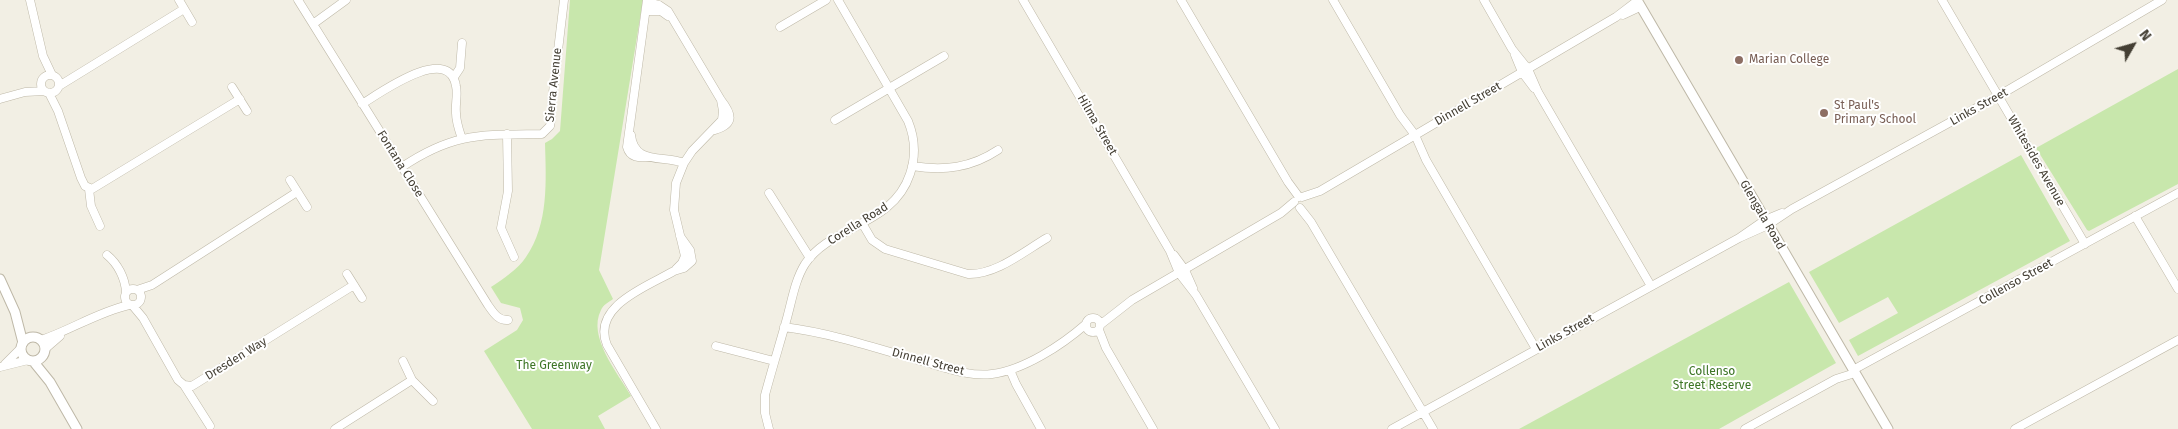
<!DOCTYPE html>
<html>
<head>
<meta charset="utf-8">
<style>
	body { margin:0 }
	#map { position:relative; width:2178px; height:429px; overflow:hidden; background:#f2efe4; font-family:"Fira Sans",sans-serif }
	canvas { display:block }
	.north { position:absolute; left:2108px; top:20px; width:50px; height:50px; -webkit-text-stroke:4px #fff; paint-order:stroke; rotate:52deg; font-size:14px; font-weight:700; line-height:20px; text-align:center; color:#443f34 }
	.north::after { content:''; display:block; margin:auto; width:18px; height:22px; background:#443f34; clip-path:polygon(50% 0,100% 100%,50% 72%,0 100%) }
</style>
</head>
<body>
<div id="map">
<canvas width="2178" height="429"></canvas>
<div class="north">N</div>
</div>
<script>
const g = document.querySelector('canvas').getContext('2d');
g.lineJoin = 'round';
function fillPath(path, color) { g.fillStyle = color; g.fill(path, 'evenodd'); }
function strokePath(path, color, width, dash) { g.strokeStyle = color; g.lineWidth = width; g.lineCap = dash ? 'butt' : 'round'; g.setLineDash(dash || []); g.stroke(path); }
function drawText(font, color, halo, rows, align = 'center') {
  g.font = font + ' "Fira Sans",sans-serif'; g.lineWidth = 4; g.setLineDash([]); g.textBaseline = 'middle'; g.strokeStyle = halo; g.fillStyle = color; for (const [text, x, y, turn = 0] of rows) {
    g.save(); g.translate(x, y); g.rotate((+turn || 0) * Math.PI / 180); g.textAlign = isNaN(turn) ? turn : align; if (halo) g.strokeText(text, 0, 0); g.fillText(text, 0, 0); g.restore();
  }
}
fillPath(new Path2D(`
	M570 0H643L599 270 613 299C609 302 603 305 601 310 587 337 618 373 631 396L598 416 605 429H532L484 351 517 330 523 320 520 308 501 303 491 287C503 279 518 269 526 257 549 224 546 181 545 143L552 139 560 131Z
	M2178 69V184L2089 231 2087 230 2036 148Z
	M2021 155 2070 241 1858 356 1849 340 1898 313 1888 297 1839 323 1809 272Z
	M1789 282 1836 363 1719 429H1519Z`), '#c8e7ac');
const minor = new Path2D(`
	M30 0 43 56 52 75
	M179 0 192 22
	M298 0 488 305C493 312 498 321 508 320
	M647 0 627 147C630 158 639 158 649 157
	M1023 0 1170 251 1179 273 1196 295 1275 429
	M1181 0 1288 182 1299 197
	M1333 0 1400 115 1415 135 1426 160 1536 349
	M1484 0 1512 49 1528 69 1538 92 1651 286
	M1942 0 2085 244
	M647 2 659 5 668 11 721 100C732 114 735 124 715 130
	M646 11H661L668 16
	M1623 15 1640 7
	M313 24 346 0
	M780 27 826 0
	M1515 55 1522 72 1534 88
	M41 84a9 9 0 1 1 18 0a9 9 0 1 1-18 0Z
	M454 77 460 68 462 43
	M59 86 184 9
	M232 87 247 111
	M49 93 58 111 81 178 85 186 92 189 240 99
	M0 99 25 92 44 91
	M362 104C380 93 449 43 456 86 458 95 455 104 456 113 456 122 459 130 462 139
	M835 120 944 56
	M507 134 508 191 501 228 514 257
	M631 135C634 165 663 155 684 163
	M912 166C944 171 971 168 998 150
	M402 167C454 132 482 135 542 134L550 126 551 120 552 101 564 0
	M290 180 307 207
	M89 189 91 206 100 226
	M769 193 810 258
	M1302 197 1320 191 1616 17 1637 1
	M1300 208 1311 222 1433 429
	M2135 216 2178 289
	M862 223 872 240 885 249 968 274C996 275 1023 252 1047 238
	M1739 238 1768 225 1792 209 1998 96 2162 0
	M107 255C118 264 125 278 126 292
	M1174 255 1185 270 1193 288
	M676 269 682 263 685 256 674 210 676 183 684 163 692 151 722 120 723 111 721 100
	M347 274 362 298
	M125 297a8 8 0 1 1 16 0a8 8 0 1 1-16 0Z
	M137 290 152 285 297 192
	M133 306 143 318 178 380 184 385 192 386 354 285
	M1086 325a7 7 0 1 1 14 0a7 7 0 1 1-14 0Z
	M1100 325 1132 300 1281 213 1294 202
	M784 327C831 333 876 348 921 361 944 367 968 377 992 374 1024 370 1062 345 1086 324
	M1099 330 1106 348 1153 429
	M41 340C71 330 98 312 129 305
	M716 346 774 361
	M45 349 60 336
	M403 361 412 380 433 401
	M5 364 21 348
	M0 367 28 360
	M1010 370 1016 384 1041 429
	M1853 370 2178 193
	M184 385 210 426
	M335 429 412 380
	M656 429 607 345C591 306 648 286 674 271L684 268 692 261 690 250 680 236
	M769 429 765 413V395C772 369 780 343 787 318 792 300 795 280 805 264 831 225 893 226 910 174 916 156 915 138 908 121L838 0
	M1392 429 1739 238 1765 220 1782 213
	M1745 429 1836 379 1855 373
	M2015 429 2178 340`);
const tertiary = new Path2D(`
	M1637 0 1888 429
	M0 279 15 312 23 343
	M21 349a12 12 0 1 1 24 0a12 12 0 1 1-24 0Z
	M33 361 50 382 77 429`);
strokePath(minor, '#beb8a7', 9);
strokePath(tertiary, '#beb8a7', 11);
strokePath(minor, '#fff', 8);
strokePath(tertiary, '#fff', 9);
for (const [x, y, r, color] of [
	[1739,60,5,"#8d6e63"],
	[1824,113,5,"#8d6e63"]
]) { const dot = new Path2D(); dot.arc(x, y, r, 0, 2 * Math.PI); g.fillStyle = color; g.fill(dot); strokePath(dot, '#fff', 2); }
drawText('12px', '#785e54', '#fff', [
	["Marian College",1749,60],
	["St Paul's",1834,106],
	["Primary School",1834,120]
], 'left');
drawText('12px', '#443f34', '#fff', [
	["Sierra Avenue",554,85,-84],
	["Dinnell Street",1468,104,-30],
	["Links Street",1979,107,-29],
	["Hilma Street",1097,125,60],
	["Whitesides Avenue",2036,161,60],
	["Fontana Close",400,164,58],
	["Glengala Road",1762,215,60],
	["Corella Road",858,224,-32],
	["Collenso Street",2016,282,-29],
	["Links Street",1565,333,-29],
	["Dresden Way",236,359,-32],
	["Dinnell Street",928,362,15]
]);
drawText('12px', '#3e7627', '#fff', [
	["The Greenway",554,366],
	["Collenso",1712,372],
	["Street Reserve",1712,386]
]);
</script>
</body>
</html>
